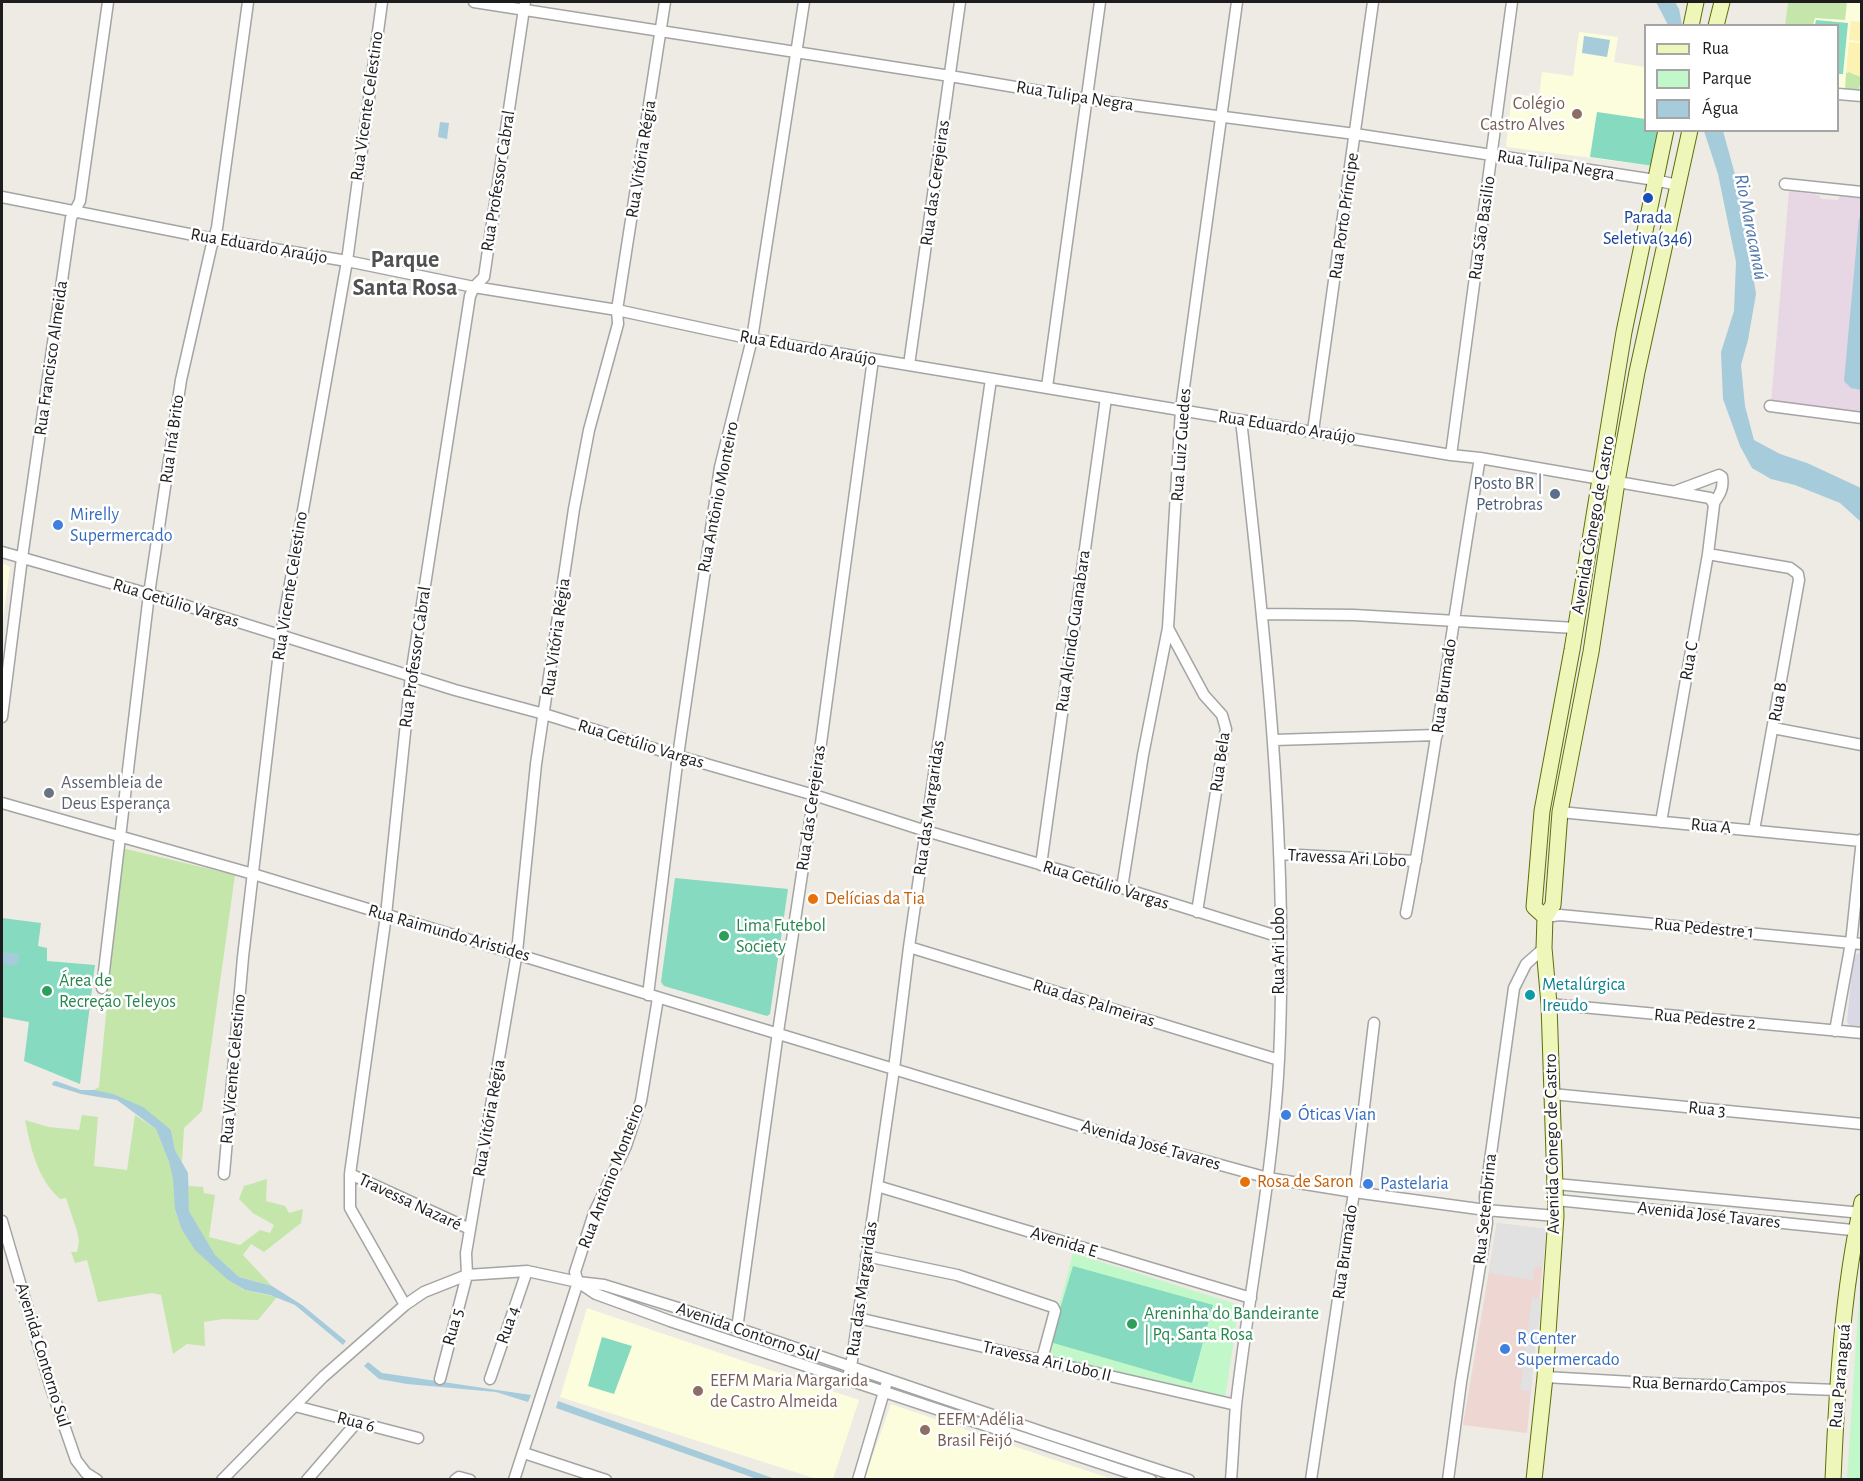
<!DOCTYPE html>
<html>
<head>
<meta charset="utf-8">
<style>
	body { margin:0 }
	#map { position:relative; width:1863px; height:1481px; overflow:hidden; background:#eeebe4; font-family:"Alegreya Sans",sans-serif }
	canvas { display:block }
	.frame { position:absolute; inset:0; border:3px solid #1d1d1d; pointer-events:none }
	.legend { position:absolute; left:1644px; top:24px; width:195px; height:108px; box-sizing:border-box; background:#fff; border:2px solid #a5a5a5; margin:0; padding:8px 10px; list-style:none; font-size:18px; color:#1d1d1d }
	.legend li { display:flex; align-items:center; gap:12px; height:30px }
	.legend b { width:30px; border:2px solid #a5a5a5 }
</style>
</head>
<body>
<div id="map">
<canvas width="1863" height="1481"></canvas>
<div class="frame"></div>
<ul class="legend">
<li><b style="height:8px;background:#eff6b9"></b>Rua</li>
<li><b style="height:16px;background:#c2f7ca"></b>Parque</li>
<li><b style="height:16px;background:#a6cbda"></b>Água</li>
</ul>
</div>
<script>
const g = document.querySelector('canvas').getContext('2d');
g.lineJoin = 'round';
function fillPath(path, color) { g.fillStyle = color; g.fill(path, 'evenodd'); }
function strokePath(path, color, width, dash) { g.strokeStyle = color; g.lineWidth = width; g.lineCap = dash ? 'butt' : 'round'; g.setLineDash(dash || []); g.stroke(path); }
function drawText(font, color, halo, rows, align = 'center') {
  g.font = font + ' "Alegreya Sans",sans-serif'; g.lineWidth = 5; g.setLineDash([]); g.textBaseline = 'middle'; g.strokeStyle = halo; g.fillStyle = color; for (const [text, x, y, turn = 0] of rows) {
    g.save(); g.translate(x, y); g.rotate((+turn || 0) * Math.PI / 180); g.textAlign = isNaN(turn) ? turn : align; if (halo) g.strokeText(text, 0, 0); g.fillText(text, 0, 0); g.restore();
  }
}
fillPath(new Path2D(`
	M1497 1223 1546 1229 1527 1433 1463 1425Z`), '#eed6d3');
fillPath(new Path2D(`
	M1789 191 1819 195 1821 199 1838 200 1840 196 1861 198V414L1771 404Z`), '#e7d6e3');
fillPath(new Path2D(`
	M1788 2H1861V91L1838 88V26H1785Z
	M1579 32 1618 37 1614 62 1645 67 1646 130 1655 166 1506 147 1512 94 1539 97 1542 72 1573 76Z
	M2 563 10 567 2 629Z
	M587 1308 859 1400 833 1479 820 1480 560 1397Z
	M891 1404 1046 1457 1112 1479 864 1480Z`), '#fbfddd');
fillPath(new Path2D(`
	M1788 2H1847L1845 20 1815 18 1813 25H1785Z
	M1849 72 1861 77 1859 90 1845 89 1846 73Z
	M122 848 235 875 202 1111 184 1128 182 1162 175 1150 171 1130 120 1098 94 1090 99 1087Z
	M82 1115 98 1117 94 1166 127 1170 135 1115 156 1129 169 1162 175 1185V1209L181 1228 228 1280 244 1290 277 1297 258 1320 223 1319 204 1322 205 1346 187 1344 173 1354 161 1295 152 1293 98 1302 87 1260 75 1263 71 1252H77L79 1242 77 1231 66 1198 60 1199C37 1178 31 1149 25 1120L49 1127 79 1130Z
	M267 1179 266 1201 285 1206 289 1213 303 1209 301 1223 264 1252 251 1244 243 1255 272 1286 239 1277 214 1255 189 1211 188 1186 203 1187 204 1193 215 1195 209 1237 240 1245 260 1230 270 1233 274 1225 253 1213 239 1199 244 1186Z`), '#c4e6ab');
fillPath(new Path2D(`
	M1851 21 1861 22V41L1849 40Z
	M1849 42 1861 43V77L1849 72 1846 73Z`), '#fcf2b4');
fillPath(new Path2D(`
	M1073 1253 1239 1305 1225 1399 1046 1356Z
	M1861 1268V1479H1847L1861 1269Z`), '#c2f7ca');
fillPath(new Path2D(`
	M1816 20 1848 23 1843 74H1838V26L1815 25Z
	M1597 112 1645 119 1646 130 1659 131 1654 166 1590 157Z
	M675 878 788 889 770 1014 767 1016 664 986 661 982Z
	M2 918 41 923 38 946 47 948V961L95 965 80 1084 24 1061 29 1022 2 1017Z
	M1073 1266 1213 1305 1192 1383 1050 1342Z
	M602 1337 632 1346 614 1394 588 1386Z`), '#85dabf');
fillPath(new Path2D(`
	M1497 1223 1546 1229 1543 1267H1534L1533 1280 1489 1273Z
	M1532 1297 1542 1299 1530 1391 1520 1390Z`), '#e1e1e1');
fillPath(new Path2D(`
	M1858 953H1861V1029L1852 1028 1847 1022 1853 959Z`), '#d9d8e4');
fillPath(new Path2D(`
	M1656 2H1675L1679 9 1682 25H1668Z
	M1584 36 1610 40 1607 57 1582 53Z
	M440 122 449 123 447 139 438 137Z
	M1704 131H1723L1741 196 1756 294 1748 340 1741 365 1745 406 1754 440 1780 454 1807 463 1861 488V522L1840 503 1795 485 1771 479 1752 468 1740 446 1723 399 1721 352 1734 311 1736 262 1718 174Z
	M1859 218 1862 219 1861 390 1851 388 1844 381Z
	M2 952 19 954 17 966 2 964Z
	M56 1081 81 1090H94L113 1094 143 1107 171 1130 175 1150 188 1173 189 1211 215 1255 239 1277 272 1286 302 1305 346 1341 343 1345 295 1305 270 1295 245 1290 228 1280 195 1250 181 1228 175 1209 173 1179 169 1162 156 1129 117 1100 81 1094 52 1085 53 1082Z
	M368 1362 382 1373 531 1395 528 1402 496 1392 407 1384 379 1379 364 1366Z
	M558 1401 775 1479H757L556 1408Z`), '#a6cbda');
const minor = new Path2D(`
	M474 2 950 76 1086 99 1355 134 1655 180 1677 185
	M1838 94 1862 96
	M1785 184 1862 192
	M2 197 214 239 347 261 474 287 617 310 752 339 1451 455 1480 458 1710 498 1714 505 1708 554 1661 822
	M909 365 960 2
	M1047 387 1100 2
	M1770 406 1862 418
	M1313 431 1373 2
	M1451 455 1512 2
	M1676 491 1719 475 1722 477C1724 488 1720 494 1714 503
	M2 552 149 594 455 690 544 714 678 756 814 795 926 831 1122 888 1280 937
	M1708 554 1790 568 1798 574 1799 580 1754 830
	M1262 614 1354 615 1575 628
	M1168 628 1204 695 1222 715 1226 729 1197 912
	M2 717 22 558 71 218 80 201 108 2
	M1773 728 1862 745
	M1274 740 1437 735
	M2 803 253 874 1104 1133 1268 1178 1354 1192 1486 1210 1556 1216
	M1560 812 1861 841
	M1279 854 1416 861
	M1041 865 1106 398
	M1122 888 1143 755 1168 628 1181 409 1237 2
	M1406 913C1435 762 1454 609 1480 458
	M1545 917 1560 915 1862 944
	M909 947 1279 1060
	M102 988 149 594 181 380 211 248 217 228 248 2
	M648 995 678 756 720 467 752 339 804 2
	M1549 1004 1862 1033
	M1835 1031 1851 943 1862 839
	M1552 1094 1862 1124
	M224 1174 243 957 281 635 347 261 382 2
	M350 1174 470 1229
	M1556 1184 1862 1213
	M877 1186 1251 1298
	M1556 1200 1862 1231
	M2 1221 50 1385 76 1460 86 1473 97 1480
	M866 1256 957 1275 1053 1307 1055 1311 1042 1359
	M578 1282 575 1272 594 1213 626 1146 641 1101 658 998
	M581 1284 596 1294 670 1321 1151 1480
	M405 1305 350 1208V1174L386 915 411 675 470 296 474 287 484 277 525 2
	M858 1318 1236 1405
	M737 1329 778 1032 814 795 873 359
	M1545 1377 1650 1383 1837 1390
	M440 1379 467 1275 466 1253 517 952 536 764 574 509 589 430 618 324 617 310 665 2
	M490 1379 527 1271
	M847 1379 851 1367 894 1069 909 947 991 379
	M295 1406 418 1438
	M524 1453 606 1480
	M222 1480 323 1377 405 1305 424 1292 467 1275 527 1271 578 1282 604 1285 678 1308 1048 1434 1189 1480
	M307 1480 357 1422
	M455 1480 459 1477 470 1480
	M514 1480 578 1282
	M858 1480 886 1385
	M1231 1480C1233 1455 1234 1430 1236 1405 1249 1290 1273 1176 1279 1060 1289 846 1265 632 1241 420
	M1311 1480 1354 1192 1374 1023
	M1448 1480 1461 1382 1487 1223 1485 1197 1514 988 1526 964 1544 948`);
const secondary = new Path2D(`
	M1691 26 1696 2
	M1716 26 1722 2
	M1545 917 1534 907 1542 811 1572 650 1624 332 1666 130
	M1534 1480 1545 1377 1556 1216 1549 1004 1544 948 1545 917 1553 905 1560 812 1591 652 1617 482 1637 372 1690 130
	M1833 1480C1837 1387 1842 1293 1862 1202`);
strokePath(minor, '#a4a4a4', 13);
strokePath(secondary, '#5d6f0a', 17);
strokePath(minor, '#fff', 10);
strokePath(secondary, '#eff6b9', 15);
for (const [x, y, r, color] of [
	[1577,114,6,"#8d6e63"],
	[1648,198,6,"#1a4fb4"],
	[1555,494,6,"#5c6f8a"],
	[58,525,6,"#3f7fe0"],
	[49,793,6,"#6b7280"],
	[813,899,6,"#e8710a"],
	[724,936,6,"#2e9e5b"],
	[47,991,6,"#2e9e5b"],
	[1530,995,6,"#0f9aa8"],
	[1286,1115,6,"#3f7fe0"],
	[1245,1182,6,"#e8710a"],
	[1368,1184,6,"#3f7fe0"],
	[1132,1324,6,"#2e9e5b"],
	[1505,1349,6,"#3f7fe0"],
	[698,1391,6,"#8d6e63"],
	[925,1430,6,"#8d6e63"]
]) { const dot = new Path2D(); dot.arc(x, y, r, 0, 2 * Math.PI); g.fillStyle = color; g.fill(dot); strokePath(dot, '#fff', 2); }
drawText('18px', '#1d1d1d', '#fff', [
	["Rua Tulipa Negra",1075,96,9],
	["Rua Vicente Celestino",367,106,-82],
	["Rua Vitória Régia",641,159,-81],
	["Rua Tulipa Negra",1556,165,9],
	["Rua Professor Cabral",498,181,-81],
	["Rua das Cerejeiras",935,183,-82],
	["Rua Porto Príncipe",1344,216,-82],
	["Rua São Basilio",1482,228,-82],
	["Rua Eduardo Araújo",259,246,10],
	["Rua Eduardo Araújo",808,348,10],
	["Rua Francisco Almeida",51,358,-82],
	["Rua Eduardo Araújo",1287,427,9],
	["Rua Iná Brito",172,439,-82],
	["Rua Luiz Guedes",1181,445,-86],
	["Rua Antônio Monteiro",718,497,-79],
	["Avenida Cônego de Castro",1593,525,-80],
	["Rua Vicente Celestino",290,586,-81],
	["Rua Getúlio Vargas",176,603,17],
	["Rua Alcindo Guanabara",1073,631,-82],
	["Rua Vitória Régia",556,637,-82],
	["Rua Professor Cabral",415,657,-82],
	["Rua C",1689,661,-80],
	["Rua Brumado",1444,686,-82],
	["Rua B",1778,702,-80],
	["Rua Getúlio Vargas",641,744,17],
	["Rua Bela",1220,762,-82],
	["Rua das Cerejeiras",811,808,-82],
	["Rua das Margaridas",929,808,-82],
	["Rua A",1711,826,5],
	["Travessa Ari Lobo",1347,858,3],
	["Rua Getúlio Vargas",1106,885,17],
	["Rua Pedestre 1",1704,928,5],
	["Rua Raimundo Aristides",449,933,16],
	["Rua Ari Lobo",1279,951,-90],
	["Rua das Palmeiras",1094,1003,17],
	["Rua Pedestre 2",1705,1019,5],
	["Rua Vicente Celestino",233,1069,-85],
	["Rua 3",1707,1109,6],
	["Rua Vitória Régia",489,1118,-80],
	["Avenida Cônego de Castro",1552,1144,-91],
	["Avenida José Tavares",1151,1145,16],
	["Rua Antônio Monteiro",611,1176,-69],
	["Travessa Nazaré",410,1202,25],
	["Rua Setembrina",1485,1209,-84],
	["Avenida José Tavares",1709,1215,6],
	["Avenida E",1064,1242,17],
	["Rua Brumado",1345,1252,-82],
	["Rua das Margaridas",862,1289,-82],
	["Rua 4",508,1325,-71],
	["Rua 5",453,1327,-75],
	["Avenida Contorno Sul",748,1332,19],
	["Avenida Contorno Sul",43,1355,73],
	["Travessa Ari Lobo II",1047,1361,13],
	["Rua Paranaguá",1840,1376,-85],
	["Rua Bernardo Campos",1709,1385,2],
	["Rua 6",356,1422,15]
]);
drawText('18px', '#785e54', '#fff', [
	["Colégio",1565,104,"right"],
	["Castro Alves",1565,125,"right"],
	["EEFM Maria Margarida",710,1381],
	["de Castro Almeida",710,1402],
	["EEFM Adélia",937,1420],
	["Brasil Feijó",937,1441]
], 'left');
drawText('18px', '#164399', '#fff', [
	["Parada",1648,218],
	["Seletiva(346)",1648,239]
]);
drawText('18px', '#4e5e75', '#fff', [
	["Posto BR |",1543,484],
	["Petrobras",1543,505]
], 'right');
drawText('18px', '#366cbe', '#fff', [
	["Mirelly",70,515],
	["Supermercado",70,536],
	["Óticas Vian",1298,1115],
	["Pastelaria",1380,1184],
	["R Center",1517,1339],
	["Supermercado",1517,1360]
], 'left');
drawText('18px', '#5b616d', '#fff', [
	["Assembleia de",61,783],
	["Deus Esperança",61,804]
], 'left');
drawText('18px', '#c56008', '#fff', [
	["Delícias da Tia",825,899],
	["Rosa de Saron",1257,1182]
], 'left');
drawText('18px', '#27864d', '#fff', [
	["Lima Futebol",736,926],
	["Society",736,947],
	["Área de",59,981],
	["Recreção Teleyos",59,1002],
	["Areninha do Bandeirante",1144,1314],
	["| Pq. Santa Rosa",1144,1335]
], 'left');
drawText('18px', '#0d838f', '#fff', [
	["Metalúrgica",1542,985],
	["Ireudo",1542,1006]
], 'left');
drawText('italic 20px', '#4e75a9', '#fff', [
	["Rio Maracanaú",1751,227,79]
]);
drawText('bold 24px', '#505050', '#fff', [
	["Parque",405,260],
	["Santa Rosa",405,288]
]);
</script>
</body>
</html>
